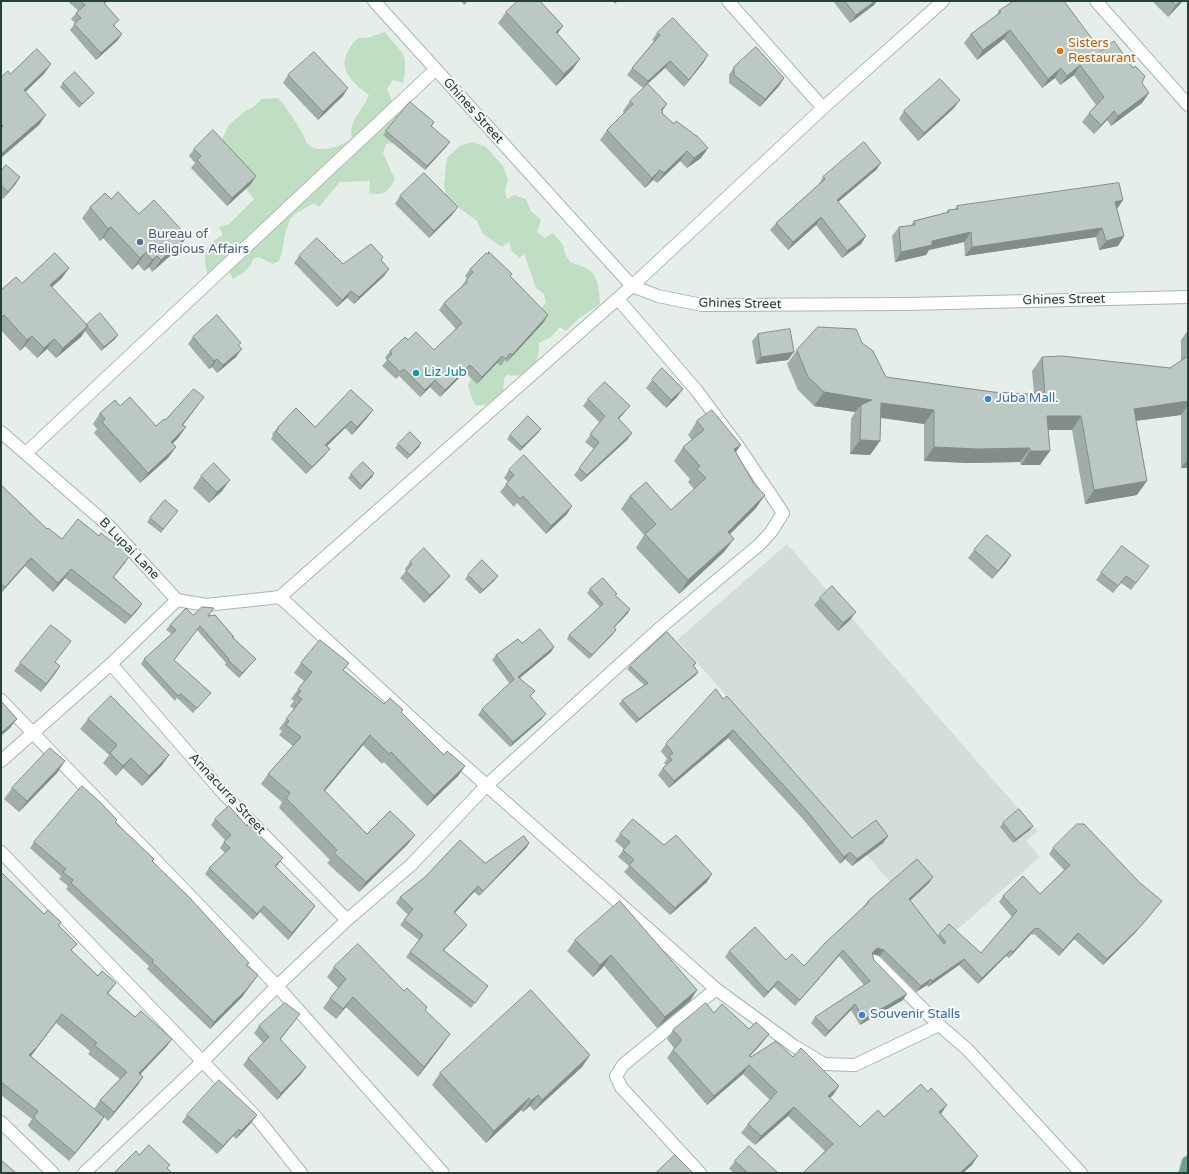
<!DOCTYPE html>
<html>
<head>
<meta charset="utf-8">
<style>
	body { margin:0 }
	#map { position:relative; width:1189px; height:1174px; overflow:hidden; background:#e6eee9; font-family:"Varela Round",sans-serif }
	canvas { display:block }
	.frame { position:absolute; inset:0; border:2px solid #254035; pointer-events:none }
</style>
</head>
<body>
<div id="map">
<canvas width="1189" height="1174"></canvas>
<div class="frame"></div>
</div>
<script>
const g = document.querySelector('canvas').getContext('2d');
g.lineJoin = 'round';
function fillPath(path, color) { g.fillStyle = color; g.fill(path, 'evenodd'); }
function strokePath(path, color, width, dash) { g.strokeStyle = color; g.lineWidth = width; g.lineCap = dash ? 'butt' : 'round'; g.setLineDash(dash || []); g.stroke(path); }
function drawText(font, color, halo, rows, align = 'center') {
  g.font = font + ' "Varela Round",sans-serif'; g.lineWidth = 4; g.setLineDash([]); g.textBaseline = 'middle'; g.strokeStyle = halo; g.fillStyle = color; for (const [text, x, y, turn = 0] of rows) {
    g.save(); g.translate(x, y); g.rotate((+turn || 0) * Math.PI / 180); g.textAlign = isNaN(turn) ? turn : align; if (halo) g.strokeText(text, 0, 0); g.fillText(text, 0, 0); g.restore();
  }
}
fillPath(new Path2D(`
	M787 544 1038 831 1026 841 1040 857 943 942 677 640Z`), '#d4ded8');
fillPath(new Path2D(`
	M385 32C403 56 409 51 403 83L393 80 387 89 402 123 395 143 386 144 383 153 395 180C387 192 385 196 369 193L370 181 340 182 319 207 314 203C308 207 299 211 294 215 283 226 285 248 279 261L273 264 259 257 253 259C250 270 242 273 233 279L229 272 219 271 207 275C206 265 202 252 210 244 214 240 219 238 223 234L219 227 229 224 254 199 246 189 239 185 221 142 228 126 245 111 255 106 261 99 278 98C287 108 294 119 301 131 304 135 305 141 308 144 317 155 346 146 352 137 347 122 364 109 369 95 345 78 334 62 358 38H367Z
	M472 142 486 147 503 166 508 179 505 190 507 199 514 195 526 199 531 211 541 220 537 232 545 238 553 233 563 245 565 254 571 263C598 269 598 279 600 304L578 319 566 331 560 327 551 337 539 343C540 363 528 379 507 375L504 379 503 394 485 405H476L472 399 468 385 472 376 536 316 546 302 544 294 536 288 524 253 520 258 512 251 509 242 502 247 483 234 477 221 447 199 444 185 447 158 460 146Z`), '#c0dec4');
const minor = new Path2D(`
	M374 1 632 286 658 296 702 305 909 304 1188 297
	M728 1 823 108
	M1 432 110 527 177 600 206 605 280 597
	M26 453 435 70
	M280 597 431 736 716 989 794 1046 824 1064 855 1065 939 1025 967 1049 1081 1173
	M280 597 632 286 823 108 943 1
	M111 664 223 793 347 920
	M1 700 277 986 443 1173
	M1 761 111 664 177 600
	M1 852 256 1117 301 1173
	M875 961 939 1025
	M1 1122 53 1173
	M84 1173 202 1062 277 986 347 920 411 865 487 785 660 628 760 544 771 532 783 513 740 449 697 391 618 299
	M700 1173 621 1087 616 1076 623 1065 716 989`);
const tertiary = new Path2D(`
	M1096 1 1188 105`);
const primary = new Path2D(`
	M1185 1173 1188 1162`);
strokePath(minor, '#a8b6af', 14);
strokePath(tertiary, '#a8b6af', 14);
strokePath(primary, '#c2cac6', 14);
strokePath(minor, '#fff', 12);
strokePath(tertiary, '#fff', 12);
strokePath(primary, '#6ca28d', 12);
fillPath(new Path2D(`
	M67 1H107L105 4 115 26 122 34 117 41 96 60 70 30 75 23 71 19 76 13 78 10Z
	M461 1H469L464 5Z
	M613 1H618L615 4Z
	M833 1H877L874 5 850 23Z
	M1152 1H1183L1168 17Z
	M999 11 1101 51 1142 83 1149 93 1142 103 1111 126 1107 120 1094 134 1082 122 1089 113 1096 105 1074 75 1060 85 1055 78 1042 88 1004 39 977 60 964 43 971 34 996 16Z
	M506 12 563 26 557 34 580 59 572 70 556 86 498 23Z
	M657 33 704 62 684 87 665 68 643 88 627 75 632 68 654 41 652 40Z
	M734 67 784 78 779 86 760 107 729 83V75Z
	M288 75 343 96 318 120 283 83Z
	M63 83 91 96 79 108 60 87Z
	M630 101 662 111V114L674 124 708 148 701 158 687 168 680 161 657 183 653 180 645 188 600 140 607 130 624 113 623 111Z
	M954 108 918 141 899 119 904 111Z
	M434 122 432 126 447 146 425 170 383 135 386 131Z
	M194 149 251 184 227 206 191 168 195 163 189 156Z
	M881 163 876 170 838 202 866 236 861 244 842 258 816 225 788 250 770 230 776 223 818 186 823 177Z
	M1 171 20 177 15 185 3 199 1 198Z
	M400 196 452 215 429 238 395 204Z
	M111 199 139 214 187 236 179 248 152 272 149 267 144 271 138 264 132 270 103 238 100 241 82 218 90 207Z
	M1123 200 1117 209 1124 236 1118 246 1099 250 1096 237 965 256 964 242 929 250 926 255 895 262 892 236 899 227 911 225 914 221 946 213 948 210 955 209 957 206Z
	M299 256 343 264 381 260 389 269 384 276 354 304 347 298 337 307 294 263Z
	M69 268 62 278 52 287 86 325 118 335 115 339 101 351 85 331 81 337 56 358 47 349 37 358 25 346 20 351 1 330V290Z
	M470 269 510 276 548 315 543 323 507 362 505 360 501 366 497 363 477 384 465 372 440 397 430 387 420 397 399 376 396 379 382 366 387 360 385 358 390 351 408 340 434 350 456 329 439 310 444 303 461 287 467 279 465 276Z
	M1188 330V468H1181V415L1136 421 1137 495 1085 504 1072 430H1048L1040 465H1021L1020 462 969 463 924 461V424L880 418V441L870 455 850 454 851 419 855 412 814 406 798 390 787 364 797 350 862 343 886 377 993 392 1034 394 1032 371 1042 357 1170 368 1181 361V340Z
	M758 334 788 360 756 364 752 341Z
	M193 337 238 346 236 357 217 373 212 367 209 369 188 344Z
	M652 380 677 397 666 408 646 388Z
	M588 399 630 406 624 413 619 419 632 433 627 440 581 482 574 475 594 449 585 442 600 423 583 406Z
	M120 406 156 426 165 420 196 408 183 425 186 427 178 438 173 443 176 447 168 458 140 483 94 433 97 429 93 424 100 413Z
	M373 410 367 418 352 435 345 428 327 446 330 449 324 456 306 474 271 439 273 435 272 434 278 427H315Z
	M697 421 736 452 756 508 730 534 724 552 679 594 636 548 644 535 621 509 630 496 671 510 694 489 688 482 690 479 674 461 683 447 692 440 688 435Z
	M541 429 538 433 520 451 507 439 510 435Z
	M398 444 419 447 407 459 395 448Z
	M509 470 567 514 546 534 517 503 514 507 500 492 508 482 504 478Z
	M374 473 372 477 360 490 348 478 351 474Z
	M201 476 222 491 209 503 193 488Z
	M1 485 47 529 62 539 126 562 114 577 142 604 136 612 125 624 65 578 53 592 25 566 1 593Z
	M175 514 161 533 147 522 150 518Z
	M974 550 1011 555 1006 563 992 579 968 558Z
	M410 562 444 583 424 603 400 578 406 571 405 569Z
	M1149 566 1131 590 1121 583 1113 593 1096 580 1101 573Z
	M468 575 495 580 480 594 465 579Z
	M590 589 616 596 628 613 614 628 613 634 589 659 567 639 569 635 600 607 587 593Z
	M820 598 850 620 838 631 814 605Z
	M193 615H209L256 659 252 663 239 678 225 665 226 663 197 630 174 660 211 693 207 697 193 713 177 698 175 701 141 664 144 659 172 634 166 630 170 625Z
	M522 643 554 647 551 652 520 678 542 719 510 747 478 715 482 709 510 684 492 660 496 655Z
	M66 648 55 662 60 666 41 692 14 671 20 663Z
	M301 663H349L343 670 384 704 403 710 401 713 444 755 465 766 458 776 427 806 384 762 382 764 363 745 325 791 367 834 415 835 407 845 359 892 327 863 330 860 279 808 282 802 261 784 268 774 293 746 279 735 282 731 279 729 294 709 290 706 294 701 291 699 304 681 294 673Z
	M696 663 694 666 698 672 696 675 636 723 619 704 622 700 644 685 627 669 630 666Z
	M723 699 852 838 888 836 883 843 852 866 845 859 840 864 802 818 728 738 669 788 658 775 663 768 666 765 664 763 667 759 661 751 666 744Z
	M88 719 169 755 162 765 142 786 123 768 116 776 103 763 109 755 80 729Z
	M57 773 19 812 4 799 12 788Z
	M215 819 247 826 283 858 276 867 315 906 288 940 260 912 253 920 205 874 209 868 225 853 220 848 225 840 211 825Z
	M116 822 152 861 247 966 258 975 242 997 210 1029 147 969 149 966 66 889 68 886 59 879 61 876 30 848 34 842Z
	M1003 823 1030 830 1013 843 1000 827Z
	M620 834 707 882 670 915 624 872 629 866 618 857 624 849 615 841Z
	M529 843 526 848 479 896 474 892 455 913 463 930 444 950 488 986 471 1008 406 957 419 940 400 925 408 915 396 903 400 897 485 863Z
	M1053 848 1157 907 1135 933 1103 965 1074 939 1059 956 1034 934 1033 935 1031 934 1009 958 1006 956 978 984 959 965 928 987 927 985 916 992 880 956 873 954H872L874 960 903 1000 860 1025 851 1010 825 1037 811 1023 815 1017 864 985 839 956 795 1006 774 987 764 998 725 957 729 951 786 960 804 966 864 907H863L868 901 929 883 910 901 938 936 939 934 981 953 1012 917 999 902 1003 896 1040 894 1064 870 1049 854Z
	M1 872 44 914 61 922 59 925 72 951 98 976 116 983 108 993 135 1017 172 1039 166 1047 140 1074 143 1077 137 1086 108 1121 104 1117 99 1125 69 1161 30 1128 28 1125 32 1119 1 1095ZM56 1023 90 1051 88 1054 120 1079 100 1100 94 1109 31 1056Z
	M575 940 697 990 690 1001 657 1028 604 966 593 977 567 951Z
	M334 967 404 991 425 1011 443 1044 418 1077 346 1007 336 1019 323 1008 330 998 338 988 327 977Z
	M714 1013 749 1029 769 1034 762 1043 750 1056 751 1057H793L839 1086 833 1095 830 1098 860 1127 884 1117 941 1114 972 1165 963 1173H803L825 1151 788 1116 755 1145 741 1133 748 1124 770 1100 743 1074 707 1105 667 1058 674 1048 667 1039 673 1030Z
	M295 1021 281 1039 301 1074 277 1100 243 1065 248 1058 263 1043 254 1033 259 1026Z
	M590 1055 582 1067 534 1111 530 1106 523 1112 521 1110 486 1143 432 1085 440 1073Z
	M187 1115 251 1123 236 1139 233 1136 217 1154 182 1122Z
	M735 1161 778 1173H734L729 1169Z`), '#a1ada7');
fillPath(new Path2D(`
	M875 1H877L874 5 850 23 856 15Z
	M1180 1H1183L1168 17 1176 5Z
	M563 26 555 37 556 32Z
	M1010 30 1004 39 977 60 983 50Z
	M122 34 117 41 96 60 101 53Z
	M708 55 704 62 684 87 689 80Z
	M580 59 572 70 556 86 564 74Z
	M670 61 665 68 643 88 648 81Z
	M51 64 44 74 17 100 24 90Z
	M1080 65 1074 75 1060 85 1067 76Z
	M1061 68 1055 78 1042 88 1048 79Z
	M784 78 779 86 760 107 765 99Z
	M348 88 343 96 318 120 323 112Z
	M1149 93 1142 103 1111 126 1118 116Z
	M960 100 954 108 918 141 924 133Z
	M667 104 660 114 661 110Z
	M1114 111 1107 120 1094 134 1101 125Z
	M46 115 39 125 1 158V154Z
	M450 142 447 146 425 170 427 166Z
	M708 148 701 158 687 168 694 158Z
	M687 151 680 161 657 183 664 173Z
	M881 163 876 170 831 208 837 200Z
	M660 170 653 180 645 188 652 178Z
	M256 176 251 184 227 206 232 198Z
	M20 177 15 185 3 199 8 192Z
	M1123 200 1116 210 1115 202Z
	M458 207 452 215 429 238 434 231Z
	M821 217 816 225 788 250 793 242Z
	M111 227 103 238 100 241 108 229Z
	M1102 228 1096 237 965 256 972 247Z
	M971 232 964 242 929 250 926 255 895 262 901 252 932 241Z
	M187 236 179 248 152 272 161 260Z
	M866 236 861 244 842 258 847 251Z
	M1124 236 1118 246 1099 250 1106 241Z
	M146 252 138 264 132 270 140 258Z
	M157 256 149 267 144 271 152 260Z
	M69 268 62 278 43 295 50 285Z
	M389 269 384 276 354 304 359 297Z
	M351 291 347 298 337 307 342 300Z
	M548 315 543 323 507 362 512 355Z
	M88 326 81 337 56 358 63 348Z
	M118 335 115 339 101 351 104 347Z
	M32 336 25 346 20 351 27 340Z
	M54 339 47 349 37 358 44 348Z
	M242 349 236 357 217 373 223 365Z
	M794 352 788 360 756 364 761 357Z
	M502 356 497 363 477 384 482 377Z
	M217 359 212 367 209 369 214 361Z
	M470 365 465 372 440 397 445 390Z
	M435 380 430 387 420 397 425 390Z
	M683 389 677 397 666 408 671 400Z
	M824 392 872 400 861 405 855 412 814 406Z
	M204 397 196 408 175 435 182 425Z
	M1188 401V405L1181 415 1125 422 1134 409Z
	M881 403 934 410 924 424 871 416Z
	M630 406 624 413 613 425 618 418Z
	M373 410 367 418 352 435 357 427Z
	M1047 416H1081L1072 430H1038Z
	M351 421 345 428 320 453 325 445Z
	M186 427 178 438 164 452 171 442Z
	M541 429 538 433 520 451 522 447Z
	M632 433 627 440 581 482 587 475Z
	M860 440 880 441 870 455 850 454Z
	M421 443 419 447 407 459 410 455Z
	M741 445 731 459 734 449Z
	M176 447 168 458 140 483 148 473Z
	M934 447 1030 448 1020 462 969 463 924 461Z
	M330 449 324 456 306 474 312 467Z
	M1030 451H1050L1040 465H1021Z
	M1188 459V468H1181Z
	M374 473 372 477 360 490 362 486Z
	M230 480 222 491 209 503 217 492Z
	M1147 481 1137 495 1085 504 1094 490Z
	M765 495 756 508 718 546 728 532Z
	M572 506 567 514 546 534 551 526Z
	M734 539 724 552 679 594 688 580Z
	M1011 555 1006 563 992 579 998 571Z
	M31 558 25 566 1 593 5 587Z
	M71 569 65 578 53 592 58 583Z
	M450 576 444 583 424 603 430 595Z
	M498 576 495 580 480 594 483 590Z
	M142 604 136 612 125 624 131 616Z
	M630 609 628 613 611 631 614 627Z
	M856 612 850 620 838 631 843 623Z
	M616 630 613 634 589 659 592 655Z
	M554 647 551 652 515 682 518 677Z
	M256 659 252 663 239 678 242 673Z
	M60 666 55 674 41 692 46 684Z
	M698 672 696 675 636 723 639 719Z
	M546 714 542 719 510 747 513 742Z
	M17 719 10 728 1 736V733Z
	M733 730 728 738 669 788 674 781Z
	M370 735 363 745 317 800 324 790Z
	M169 755 162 765 142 786 149 776Z
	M131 758 123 768 116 776 123 766Z
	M65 761 57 773 19 812 27 801Z
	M465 766 458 776 427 806 434 796Z
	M1033 826 1030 830 1013 843 1016 839Z
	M415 835 407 845 359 892 366 882Z
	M888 836 883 843 852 866 857 859Z
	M529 843 526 848 479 896 483 891Z
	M850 852 845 859 840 864 844 857Z
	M283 858 278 864 270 872 275 866Z
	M712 874 707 882 670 915 675 908Z
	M933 877 929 883 905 905 909 899Z
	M478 886 474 892 450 918 454 912Z
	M1162 901 1157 907 1135 933 1103 965 1107 959Z
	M264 906 260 912 253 920 257 914Z
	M315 906 310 913 288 940 292 933Z
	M467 925 463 930 439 955 443 950Z
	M1035 928 1031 934 1009 958 1013 952Z
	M1078 933 1074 939 1059 956 1063 950Z
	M877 948 884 950 880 956 873 954 868 959Z
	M843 950 839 956 795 1006 800 1000Z
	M1011 950 1006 956 978 984 982 978Z
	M611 955 604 966 593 977 600 965Z
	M964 959 959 965 928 987 932 981Z
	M258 975 242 997 210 1029 214 1022Z
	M931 979 927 985 916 992 921 986Z
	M778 981 774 987 764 998 768 992Z
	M116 983 110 991 101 1001 107 993Z
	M697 990 690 1001 657 1028 665 1017Z
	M907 994 903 1000 860 1025 864 1019Z
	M353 997 346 1007 336 1019 343 1009Z
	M855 1004 851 1010 825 1037 829 1031Z
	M62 1014 31 1056 23 1063 29 1055Z
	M450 1034 443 1044 418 1077 424 1067Z
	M769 1034 762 1043 743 1064 749 1056Z
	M172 1039 166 1047 133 1082 139 1073Z
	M590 1055 582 1067 534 1111 542 1100Z
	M749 1065 743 1074 707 1105 714 1096Z
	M306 1067 301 1074 277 1100 281 1093Z
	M143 1077 137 1086 108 1121 114 1112Z
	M839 1086 833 1095 822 1105 828 1096Z
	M538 1095 530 1106 523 1112 531 1101Z
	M529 1098 521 1110 486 1143 494 1131Z
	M947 1105 941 1114 939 1112Z
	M794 1107 788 1116 755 1145 761 1136Z
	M257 1115 251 1123 236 1139 241 1131Z
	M104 1117 99 1125 69 1161 75 1153Z
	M239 1129 233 1136 217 1154 223 1146Z
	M978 1156 972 1165 963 1173H960Z`), '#838d88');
const building = new Path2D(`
	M80 1H106L104 3 119 20 113 25 122 34 101 53 74 24 81 18 76 13 85 5Z
	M518 1H540L563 26 556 32 580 59 564 74 506 12Z
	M845 1H875L856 15Z
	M1014 1H1064L1101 51 1114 41 1133 68 1135 66 1145 76 1142 83 1149 93 1118 116 1114 111 1101 125 1089 113 1104 97 1080 65 1067 76 1061 68 1048 79 1010 30 983 50 971 34 1001 12 999 11Z
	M1172 1H1180L1176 5Z
	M673 18 708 55 689 80 670 61 648 81 632 68 660 35 657 33Z
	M756 47 784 78 765 99 734 75V67Z
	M37 49 51 64 24 90 46 115 1 154V128L3 126 1 124V77L8 71 10 74Z
	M314 52 348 88 323 112 288 75Z
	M75 72 94 93 82 104 63 83Z
	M940 79 960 100 924 133 904 111Z
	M648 84 667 104 661 110 663 112 662 113 674 124 676 121 698 137 708 148 694 158 687 151 664 173 660 170 652 178 607 130 633 104 630 101Z
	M410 102 434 122 431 126 450 142 427 166 386 131Z
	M213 130 256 176 232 198 197 160 201 156 194 149Z
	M864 142 881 163 837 200 866 236 847 251 821 217 793 242 776 223 825 179 823 177Z
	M6 165 20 177 8 192 1 185V171Z
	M424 173 458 207 434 231 400 196Z
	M1119 183 1123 200 1115 202 1124 236 1106 241 1102 228 972 247 971 232 932 241V245L901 252 899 227 915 225 914 221 949 212 948 210 958 209 957 206Z
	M118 192 139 214 154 200 187 236 161 260 157 256 152 260 146 252 140 258 111 227 108 229 90 207 105 193 111 199Z
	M317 238 343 264 371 244 383 257 381 260 389 269 359 297 351 291 342 300 299 256Z
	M489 252 512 274 510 276 548 315 512 355 510 353 506 359 502 356 482 377 470 365 445 390 435 380 425 390 404 369 400 372 387 359 392 354 390 351 405 337 408 340 416 332 434 350 462 323 444 303 467 282 466 280 473 272 470 269 486 253 488 254Z
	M55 253 69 268 50 285 88 326 63 348 54 339 44 348 32 336 27 340 4 315 1 318V290L16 277 22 283Z
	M100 313 118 335 104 347 86 325Z
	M217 315 241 343 238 345 242 349 223 365 217 359 214 361 193 337Z
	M818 327 856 329 862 343 873 351 886 377 993 392 1045 395 1042 357 1062 356 1170 368 1188 356V401L1134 409 1147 481 1094 490 1081 416H1047L1050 451H1030V448L978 449 934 447V410L881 403 880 441 860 440 861 405 872 400 824 392 808 377 797 350Z
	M790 329 794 352 761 357 758 334Z
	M662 368 683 389 671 400 652 380Z
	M605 382 630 406 618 418 632 433 587 475 579 468 599 442 590 434 605 416 588 399Z
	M194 389 204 397 182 425 186 427 171 442 176 447 148 473 102 422 105 419 100 413 115 400 120 406 130 397 156 426 164 419 165 420Z
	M351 390 373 410 357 427 351 421 325 445 330 449 312 467 276 431 279 428 278 427 296 408 315 427Z
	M712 410 741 445 734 449 754 484 765 495 728 532 734 539 688 580 645 534 656 524 630 496 646 482 671 510 706 478 697 469 700 466 683 447 704 430 697 421Z
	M528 416 541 429 522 447 510 435Z
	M410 432 421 443 410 455 398 444Z
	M524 455 572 506 551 526 523 496 520 499 506 484 514 475 509 470Z
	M363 462 374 473 362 486 351 474Z
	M214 463 230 480 217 492 201 476Z
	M1 485 47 529 48 528 62 539 78 519 99 536 101 533 116 545 118 542 132 553 113 577 142 604 131 616 71 569 58 583 31 558 5 587 1 584Z
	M165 500 178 511 163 529 150 518Z
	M987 535 1011 555 998 571 974 550Z
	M1122 546 1149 566 1136 583 1126 576 1118 586 1101 573Z
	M424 548 450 576 430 595 406 571 412 564 410 562Z
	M482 560 498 576 483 590 468 575Z
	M603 578 617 594 615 595 630 609 614 627 616 630 592 655 569 635 603 604 590 589Z
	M832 586 856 612 843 623 820 598Z
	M202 607 214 608 208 616 215 615 234 637H232L256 659 242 673 228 660 229 659 200 626 174 660 211 693 197 708 181 694 178 696 144 659 176 630 170 625 186 608 193 615Z
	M51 625 71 641 55 662 60 666 46 684 20 663Z
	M540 629 554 647 518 677 535 691 530 696 546 714 513 742 482 709 514 679 496 655 518 639 522 643Z
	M667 632 696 663 693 665 698 672 639 719 622 700 648 683 630 666Z
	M320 640 349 663 343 670 384 704 390 698 403 710 401 712 444 755 447 751 465 766 434 796 391 752 389 754 370 735 324 790 367 834 390 811 415 835 366 882 334 853 337 850 286 798 290 793 268 774 301 737 286 725 289 721 286 719 302 699 297 696 301 691 298 689 312 672 301 663Z
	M716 689 723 699 727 696 852 838 876 820 888 836 857 859 850 852 844 857 807 811 733 730 674 781 663 768 672 760 669 756 673 753 666 744Z
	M111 696 169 755 149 776 131 758 123 766 110 753 117 745 88 719Z
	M1 701 17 719 1 733Z
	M50 748 65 761 27 801 12 788Z
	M82 786 100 802 117 820 115 822 154 859 152 861 190 898 249 963 246 965 258 975 246 990 214 1022 152 962 153 960 71 883 73 880 63 872 66 869 34 842Z
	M229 806 247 826 248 824 283 858 275 866 315 906 292 933 264 906 257 914 209 868 230 848 224 842 231 835 215 819Z
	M1019 809 1033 826 1016 839 1003 823Z
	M633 819 664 845 676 835 712 874 675 908 629 865 634 860 623 850 630 842 620 834Z
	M1077 824H1084L1139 882 1162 901 1140 927 1107 959 1078 933 1063 950 1038 928 1037 929 1035 928 1013 952 1011 950 982 978 964 959 932 981 931 979 921 986 884 950 877 948 872 953 874 960 907 994 864 1019 855 1004 829 1031 815 1017 870 981 843 950 800 1000 778 981 768 992 729 951 755 927 786 960 792 954 804 966 825 943 869 902 868 901 917 859 933 877 909 899 944 944 946 942 939 934 949 924 981 953 1017 911 1003 896 1023 876 1040 894 1070 865 1053 848Z
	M524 836 529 843 483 891 478 886 454 912 467 925 443 950 488 986 475 1003 410 952 423 935 404 920 413 909 400 897 425 877 460 840 485 863Z
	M1 872 44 914 48 910 61 922 58 925 77 944 71 950 98 976 102 971 116 983 107 993 135 1017 141 1011 172 1039 139 1073 143 1077 114 1112 100 1100 127 1072 94 1045 97 1043 62 1014 37 1047 29 1055 104 1117 75 1153 36 1120 34 1116 38 1111 1 1082Z
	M620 901 697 990 665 1017 611 955 600 965 575 940Z
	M358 944 404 991 407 988 427 1007 425 1010 450 1034 424 1067 353 997 343 1009 330 998 346 979 334 967Z
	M531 990 590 1055 542 1100 538 1095 531 1101 529 1098 494 1131 440 1073Z
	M285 1003 300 1014 280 1039 306 1067 281 1093 248 1058 269 1037 259 1026Z
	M706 1003 714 1013 722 1004 749 1029 756 1022 769 1034 749 1056 751 1057 776 1041 793 1057 801 1048 839 1086 828 1096 860 1127 878 1110 884 1117 921 1084 928 1092 931 1088 947 1105 939 1112 978 1156 960 1173H803L833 1144 794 1107 761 1136 748 1124 777 1092 749 1065 714 1096 673 1050 682 1040 673 1030Z
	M219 1080 257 1115 241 1131 239 1129 223 1146 187 1115Z
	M149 1145 170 1165 167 1168 172 1173H116L115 1172 136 1151 139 1155Z
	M749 1146 778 1173H748L735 1161Z
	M675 1155 693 1173H656Z
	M1 1160 16 1173H1Z`);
fillPath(building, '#bbc9c2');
strokePath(building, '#838d88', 1);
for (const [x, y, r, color] of [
	[1060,51,4,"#e8710a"],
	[140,242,4,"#5c6f8a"],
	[416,373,4,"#0f9aa8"],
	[988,399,4,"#3f7fe0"],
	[862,1015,4,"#3f7fe0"]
]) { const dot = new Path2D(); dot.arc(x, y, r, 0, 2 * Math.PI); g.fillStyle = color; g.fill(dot); strokePath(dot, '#f6faf8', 1.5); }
drawText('13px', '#c56008', '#f6faf8', [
	["Sisters",1068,44],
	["Restaurant",1068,59]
], 'left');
drawText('13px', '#254035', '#f6faf8', [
	["Ghines Street",473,111,48],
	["Ghines Street",1064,300,-1],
	["Ghines Street",740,304,1],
	["B Lupai Lane",129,549,46],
	["Annacurra Street",227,794,47]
]);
drawText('13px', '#4e5e75', '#f6faf8', [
	["Bureau of",148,235],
	["Religious Affairs",148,250]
], 'left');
drawText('13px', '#0d838f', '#f6faf8', [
	["Liz Jub",424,373]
], 'left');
drawText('13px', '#366cbe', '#f6faf8', [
	["Juba Mall.",996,399],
	["Souvenir Stalls",870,1015]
], 'left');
</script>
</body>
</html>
